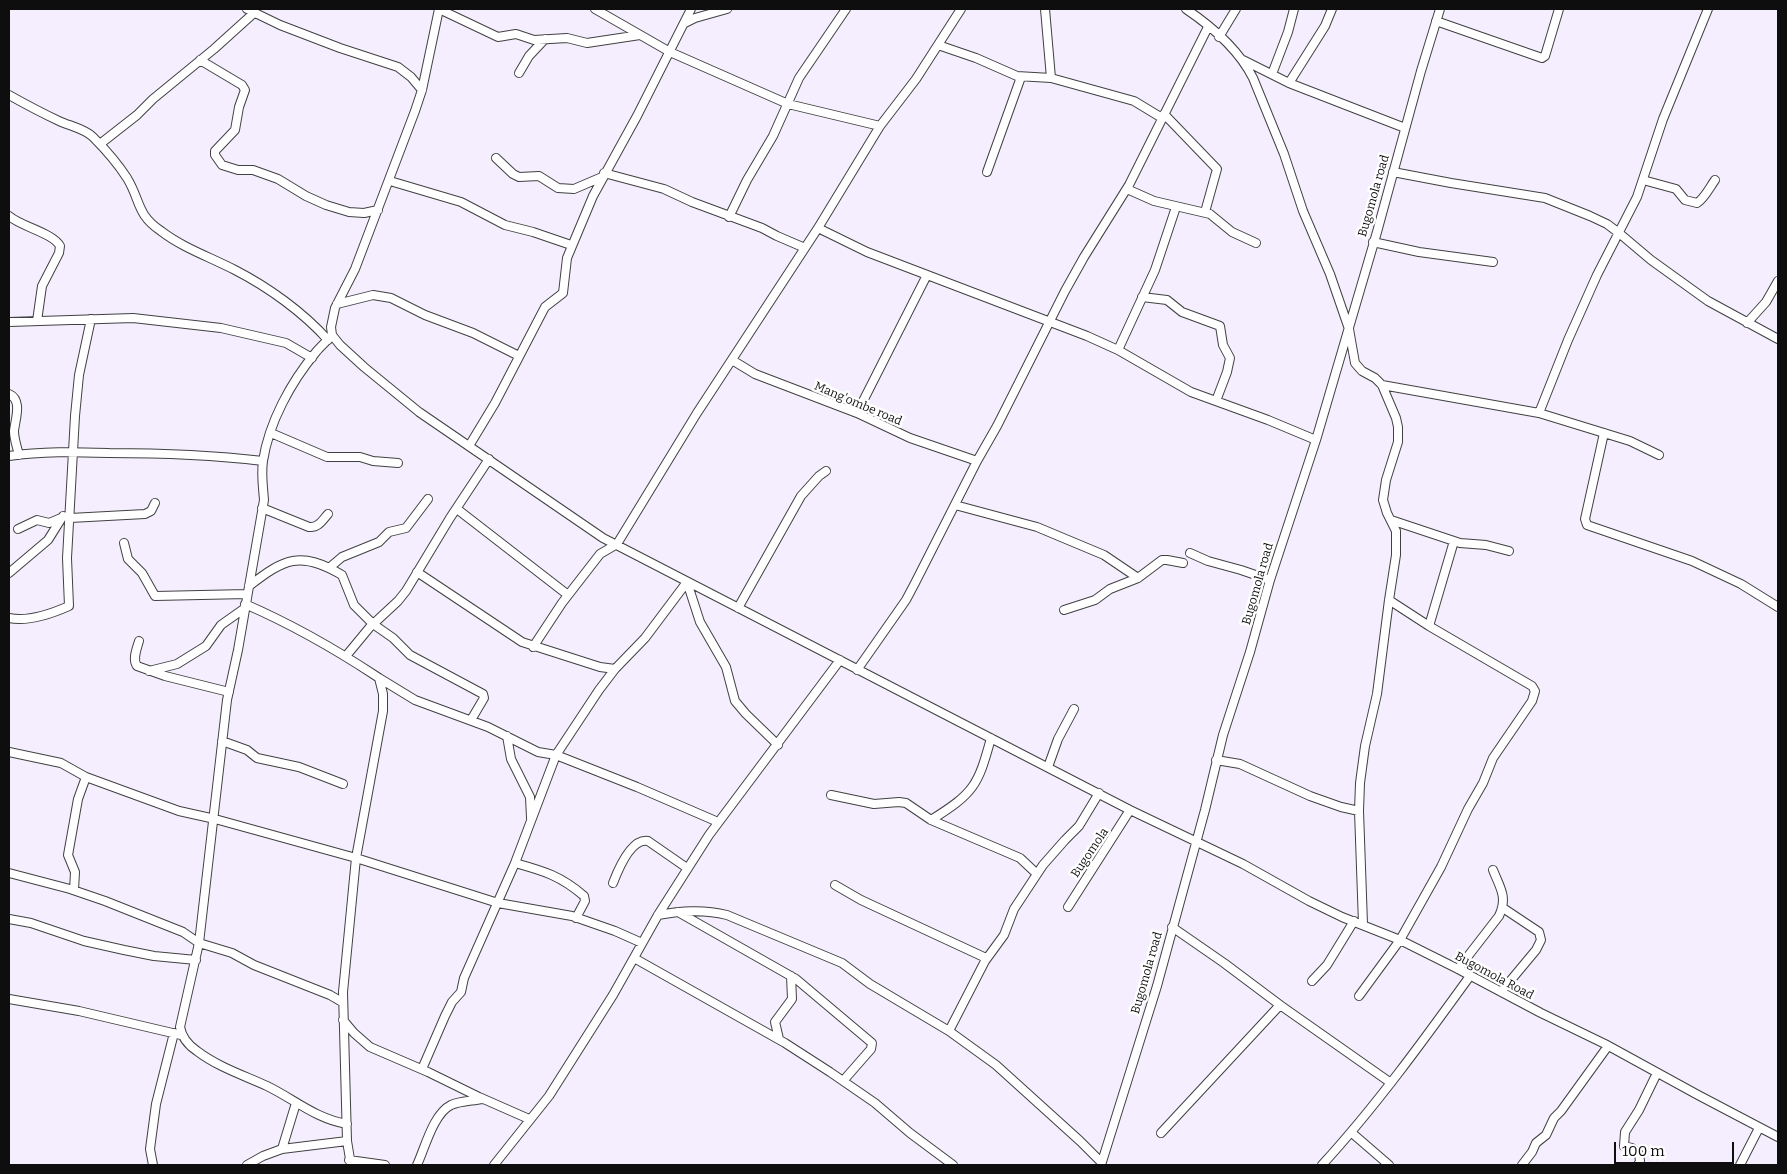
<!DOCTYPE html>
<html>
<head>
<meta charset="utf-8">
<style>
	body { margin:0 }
	#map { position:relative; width:1787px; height:1174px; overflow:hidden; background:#f5eeff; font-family:Bitter,serif }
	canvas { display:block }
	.frame { position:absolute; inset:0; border:10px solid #0e0e0e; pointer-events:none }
	.scale { position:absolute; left:1614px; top:1142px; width:120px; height:22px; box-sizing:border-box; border:2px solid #0e0e0e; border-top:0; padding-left:6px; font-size:15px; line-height:18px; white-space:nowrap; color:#0e0e0e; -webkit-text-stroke:4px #fff; paint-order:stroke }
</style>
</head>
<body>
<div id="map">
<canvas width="1787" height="1174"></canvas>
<div class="frame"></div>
<div class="scale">100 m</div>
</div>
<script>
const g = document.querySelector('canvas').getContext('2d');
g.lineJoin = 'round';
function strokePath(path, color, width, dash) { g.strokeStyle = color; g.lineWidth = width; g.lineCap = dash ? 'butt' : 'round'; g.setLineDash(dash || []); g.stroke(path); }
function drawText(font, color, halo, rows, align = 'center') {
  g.font = font + ' Bitter,serif'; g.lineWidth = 5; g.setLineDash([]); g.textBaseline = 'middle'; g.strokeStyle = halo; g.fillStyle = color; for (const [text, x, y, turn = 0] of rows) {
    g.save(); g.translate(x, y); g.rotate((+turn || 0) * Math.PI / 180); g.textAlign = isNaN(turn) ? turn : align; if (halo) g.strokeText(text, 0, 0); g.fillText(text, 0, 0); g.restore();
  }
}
const minor = new Path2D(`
	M247 9 280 25 340 48 398 67 411 77 422 90
	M439 9 422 90 415 111 355 269 335 308 331 327 332 335 340 345 364 367 419 412 603 538 1130 810 1243 864 1309 901 1342 917 1400 940 1458 969 1541 1013 1605 1044 1698 1095 1778 1137
	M439 9 498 37 516 34 534 40 567 38 587 43 640 35
	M595 9 670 52 788 104 880 126
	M1045 9 1051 78
	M1186 9C1211 26 1239 50 1253 78L1284 154 1303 211 1330 274 1349 329 1355 363 1362 371 1375 378 1382 385 1396 418 1398 427V442L1386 480 1383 500 1387 513 1396 531V555L1389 600 1377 694 1365 746 1360 783 1359 811 1363 924
	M1436 21 1542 58 1545 56 1559 9
	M685 23 695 18 727 9
	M1219 37 1236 9
	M938 45 976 58 1017 76 1051 78 1134 101 1162 118
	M200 60 242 85 245 90 239 107 235 130 215 151V155L222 165 238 170H253L278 179 306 196 326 205 349 212 364 213 378 210
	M1243 60 1289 83 1405 128
	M519 73 529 56 545 39
	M1272 74 1288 32 1294 9
	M1289 83 1325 26 1332 9
	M9 95C25 104 42 113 59 121 70 126 85 129 93 137 105 149 118 164 127 178 141 201 136 214 161 231 183 248 210 257 235 270 268 287 303 312 328 340
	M1164 114 1217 169 1205 212
	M100 144 137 115 153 99 214 49 255 12
	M496 158 513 174 519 177 539 176 558 188 574 189 602 177
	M987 172 1021 77
	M1393 172 1451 183 1545 198 1590 216 1607 224 1619 233 1651 260 1708 301 1778 339
	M604 173 664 189 692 202 762 228 777 236 805 248
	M1643 180 1676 189 1685 200 1697 203C1704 199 1710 187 1715 180
	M390 181 461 202 505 225 533 232 571 245
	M1127 189 1154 201 1210 214 1232 232 1256 243
	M9 216C22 227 53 233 60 246L59 253 42 286 37 321
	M729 217 747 180 773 136 799 78 846 9
	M818 228 867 252 1087 336 1118 350 1191 392 1268 420 1316 440
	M1373 242 1419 252 1493 262
	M1142 297 1167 300 1182 312 1220 326 1223 345 1230 358 1227 372 1216 401
	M337 304 373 295 391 298 425 315 473 333 519 356
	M9 322 133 318 221 328 286 343 312 358
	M1747 323 1766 302 1778 281
	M332 335C327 341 321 346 316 352 291 382 269 422 263 461 261 474 263 487 264 500L238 650 227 700 199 943 180 1027C182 1038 188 1045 197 1051 218 1067 243 1075 267 1086 294 1099 316 1119 347 1124
	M1118 350 1155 270 1176 207
	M732 360 755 374 857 413 910 438 977 461
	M1382 385 1539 413 1630 441 1659 455
	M9 394C23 400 15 420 14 431 14 439 17 447 19 455
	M857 413 927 275
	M1539 413 1568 340 1597 275 1637 197 1663 119 1708 9
	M271 433 327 457H360L373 461 398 463
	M1604 433 1585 519 1587 525 1692 561 1741 584 1778 607
	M469 446 495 403 545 307 563 293 567 258 593 196 637 116 691 9
	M9 456C42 451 75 452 109 453 160 453 212 455 263 461
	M955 505 1037 527 1104 555 1138 578
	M262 508 309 527C318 528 322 521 328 514
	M457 509 568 595
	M70 518 145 514 151 511 155 503
	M1391 520 1460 543 1486 545 1509 551
	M18 529 37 520 49 523 61 518
	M124 543 128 559 142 573 155 596 247 594
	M1190 553 1208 561 1241 570 1270 580
	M329 568 342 557 379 542 389 532 406 528 428 499
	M417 572 522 642 600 667 615 669
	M9 573 48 540 63 516
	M687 582 700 622 726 667 735 701 746 714 778 745
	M249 586C284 559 300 550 342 575L354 605 373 624 393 638 410 655 483 694 484 698 471 720
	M245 604C291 624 335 649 376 676L379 678 383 694V711L356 858 343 992 347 1141 351 1165
	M738 608 801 496 819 476 826 471
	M1064 610 1095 600 1110 589 1138 578 1162 560H1167L1183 563
	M9 618C28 622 51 614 69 606L67 558 75 416 79 375 91 319
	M1429 626 1454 541
	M139 641C137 648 132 659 137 666L165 676 229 692
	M533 647 562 603 600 554 617 544 697 413 818 228 880 126 916 79 961 9
	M346 656 370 627 398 601 406 591 450 518 489 459
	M857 670 906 600 915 583 977 461 997 426 1065 291 1084 257 1129 185 1208 27
	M149 671 177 664 206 646 221 625 245 608
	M379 678 415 700 488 727 538 752 556 755 637 787 718 822
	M507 736 511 759 530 797 531 818
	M222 741 247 750 257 758 299 767 343 784
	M9 752 61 763 86 777 179 811 215 819 356 858 498 903 572 916 615 931 642 943
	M1216 760 1240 764 1310 796 1341 807 1359 811
	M1048 767 1058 739 1074 709
	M831 795 874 804 899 802 906 803 931 820 1020 858 1037 874
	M931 820C974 793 978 786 991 738
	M515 863C544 871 561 876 584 896L585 901 576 918
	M9 873 70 889 105 901 183 932 199 943 232 953 254 965 330 995 342 1002
	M613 883C618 870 631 838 648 841L687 868
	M835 885 861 900 986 958
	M74 890 75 872 68 855 78 799 86 777
	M1068 907 1130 810
	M678 912 796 979 872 1043 871 1049 843 1081
	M658 915C681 911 703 909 727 915L842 963 870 984 949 1031 996 1065 1080 1141 1101 1162
	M9 919 31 923 84 941 124 950 154 956 196 960
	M1172 927 1224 963 1280 1005 1391 1083
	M634 958 785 1043 830 1072 875 1103 910 1133 953 1165
	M1458 969 1499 916C1508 897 1500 888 1493 870
	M1312 981 1327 965 1354 921
	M1501 992 1536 950 1541 940 1539 932 1503 908
	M1359 996 1400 940 1441 867 1468 809 1483 783 1493 758 1532 701 1535 691 1532 686 1429 626 1389 600
	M9 999 79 1011 181 1035
	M343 1020 354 1033 370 1047 428 1072 479 1097 529 1119
	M949 1031 985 961 1004 935 1014 909 1043 865 1065 840 1079 826 1099 793
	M779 1039 775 1022 792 999 791 976
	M422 1069 445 1016 452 1002 461 992 464 978 515 863 556 755 599 690 615 669 645 638 687 582
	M1161 1133 1280 1005
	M1352 1133 1389 1165
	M282 1149 296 1103
	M349 1160 385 1165
	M153 1165 150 1149 156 1104 174 1033
	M247 1165 263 1156 282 1149 347 1141
	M417 1165C425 1148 433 1114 451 1105 460 1101 472 1101 482 1099
	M494 1165 549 1096 613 995 658 915 709 835 840 660
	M1101 1165 1157 986 1205 810 1223 735 1250 652 1270 580 1316 440 1377 232 1421 71 1440 9
	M1322 1165C1376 1106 1423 1041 1470 976
	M1522 1165 1532 1152 1536 1143 1546 1135 1554 1118 1561 1111 1608 1046
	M1638 1165 1640 1161 1639 1154 1632 1148 1624 1146 1625 1132 1639 1110 1657 1073
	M1740 1165 1759 1128`);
strokePath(minor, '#414141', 10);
strokePath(minor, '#fff', 8);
drawText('12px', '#0e0e0e', '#fff', [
	["Bugomola road",1374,196,-74],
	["Mang'ombe road",858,404,23],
	["Bugomola road",1258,584,-74],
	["Bugomola",1090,853,-56],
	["Bugomola road",1147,973,-74],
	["Bugomola Road",1494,976,28]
]);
</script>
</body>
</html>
